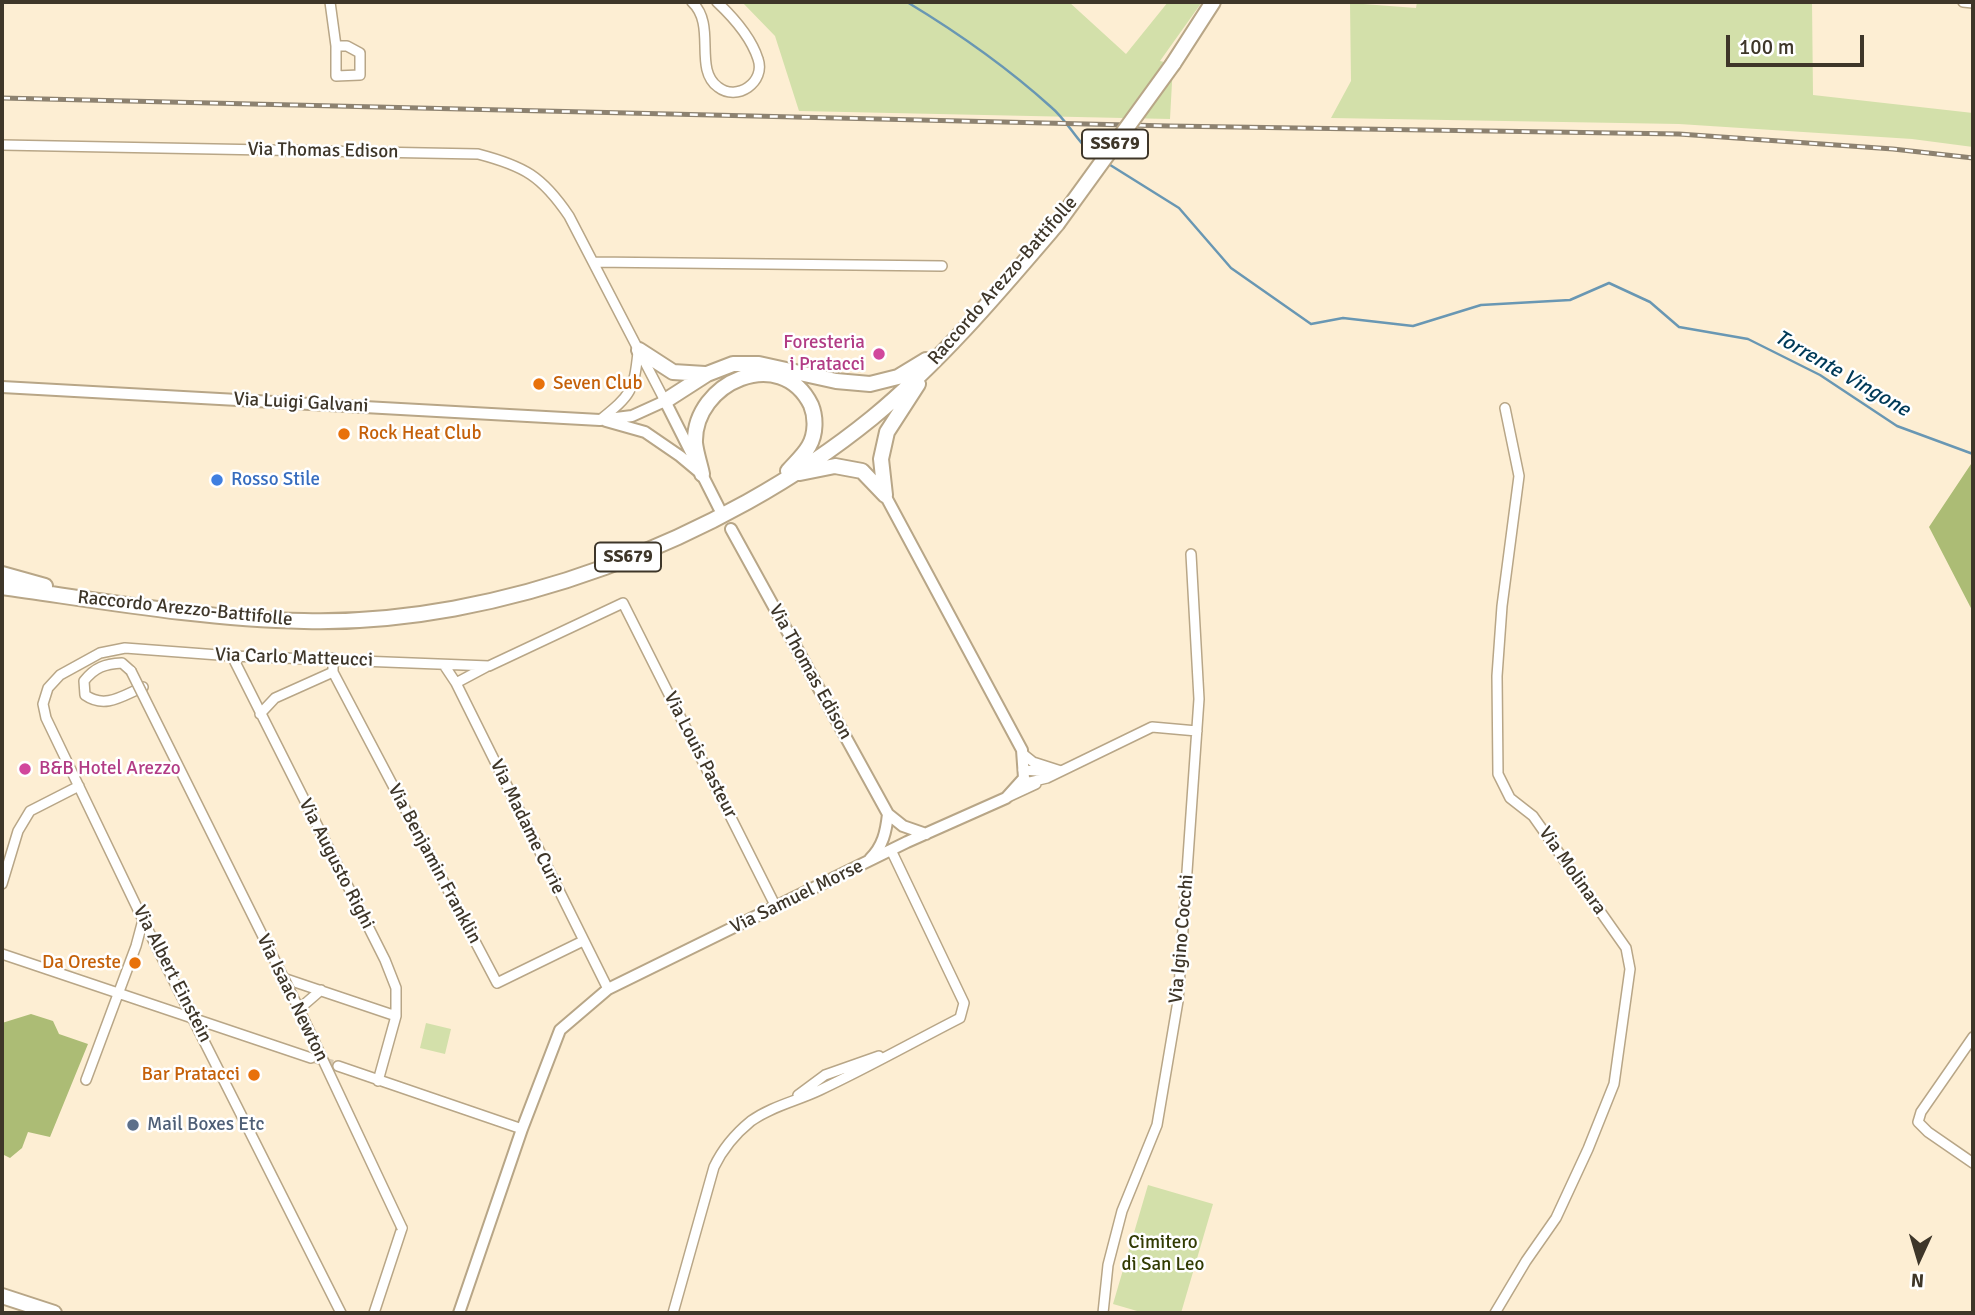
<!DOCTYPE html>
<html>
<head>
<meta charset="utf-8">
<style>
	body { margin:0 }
	#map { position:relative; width:1975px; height:1315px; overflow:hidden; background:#fdeed3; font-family:Signika,sans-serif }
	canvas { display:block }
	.frame { position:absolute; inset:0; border:4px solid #3e3629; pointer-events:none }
	.north { position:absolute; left:1884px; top:1224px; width:70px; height:70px; -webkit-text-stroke:5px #fff; paint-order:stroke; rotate:184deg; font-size:19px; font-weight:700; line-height:28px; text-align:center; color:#3e3629 }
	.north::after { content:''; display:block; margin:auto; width:24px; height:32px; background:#3e3629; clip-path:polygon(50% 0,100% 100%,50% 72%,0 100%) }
	.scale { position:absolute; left:1726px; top:35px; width:138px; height:32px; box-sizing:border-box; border:4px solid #3e3629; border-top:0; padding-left:9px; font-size:21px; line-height:24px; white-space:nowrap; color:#3e3629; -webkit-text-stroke:5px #fff; paint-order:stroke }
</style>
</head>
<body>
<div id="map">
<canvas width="1975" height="1315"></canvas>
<div class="frame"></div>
<div class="north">N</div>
<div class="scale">100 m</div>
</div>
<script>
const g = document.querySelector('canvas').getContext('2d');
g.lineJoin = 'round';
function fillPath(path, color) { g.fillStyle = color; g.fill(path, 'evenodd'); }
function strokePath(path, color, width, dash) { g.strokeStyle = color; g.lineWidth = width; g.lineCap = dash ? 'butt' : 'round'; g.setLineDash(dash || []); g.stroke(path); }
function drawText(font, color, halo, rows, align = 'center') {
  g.font = font + ' Signika,sans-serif'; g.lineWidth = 5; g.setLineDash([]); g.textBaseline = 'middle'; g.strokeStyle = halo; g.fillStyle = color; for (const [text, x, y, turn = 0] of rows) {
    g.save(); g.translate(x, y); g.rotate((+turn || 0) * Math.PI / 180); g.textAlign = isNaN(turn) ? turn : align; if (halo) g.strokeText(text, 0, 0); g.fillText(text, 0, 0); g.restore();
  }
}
fillPath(new Path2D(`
	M742 2H1069L1126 54 1168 2H1202L1160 61 1173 64 1170 119 799 111 775 36Z
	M1417 2H1812L1813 95 1973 113V147L1912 139 1679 124 1331 118 1351 81 1350 3 1416 8Z
	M426 1023 451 1029 445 1054 420 1048Z
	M1148 1185 1213 1204 1181 1313H1144L1113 1304Z`), '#d3e0aa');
fillPath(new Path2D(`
	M1973 461V612L1929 527Z
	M31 1014 53 1021 59 1034 88 1044 50 1137 28 1132 22 1148 10 1158 2 1154V1023Z`), '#acbc75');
strokePath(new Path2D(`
	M907 2C955 31 1009 69 1051 107 1069 122 1078 145 1098 158
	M1107 163 1179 208 1231 268 1311 324 1343 318 1413 326 1481 305 1570 300 1609 283 1650 302 1679 327 1748 339 1820 375 1897 426 1973 454`), '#6997b3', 2.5);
strokePath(new Path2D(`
	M311 1058 338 1066`), '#d7c9b1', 9, [9, 4.5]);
const minor = new Path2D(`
	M330 2 336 46V76L360 75V53L347 46H336
	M692 2C717 25 693 69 718 87 737 102 766 82 758 59 751 37 733 17 717 2
	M1963 2 1973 3
	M2 145 478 154C524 166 542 176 569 216L665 401
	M593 262 942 266
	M600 420C631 395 634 391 638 352
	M232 656 385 960 396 988V1016L378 1081
	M333 658V672L497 983 583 941
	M444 665 456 683 608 989
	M131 671 122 663C105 664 95 667 84 681L85 695C105 709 122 696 143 687
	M456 683 486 667
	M260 714 275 698 333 672
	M1023 754 1033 762 1061 771
	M1023 770 1051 772
	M1022 780 1030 782 1047 778 1152 727 1197 731
	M1008 797 1036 784
	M2 884 18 831 30 811 79 786
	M2 954 311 1058
	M283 978 396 1016
	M299 1009 321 990
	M1973 1037 1921 1112 1918 1122 1928 1132 1973 1163
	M338 1066 522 1129
	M86 1080 136 946 143 920
	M798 1095 825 1075 879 1056
	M341 1313 143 920 46 718 43 704 48 688 60 675 100 653 125 648 232 656 489 666 623 603 776 907
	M374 1313 402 1228
	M673 1313 714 1167C723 1148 735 1134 751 1121 772 1106 797 1101 820 1090 867 1068 913 1042 960 1018L964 1003 891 850
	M1103 1313 1108 1265 1122 1211 1157 1125 1178 1001 1199 699 1191 554
	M1495 1313 1526 1261 1556 1218 1588 1149 1614 1084 1630 969 1626 948 1533 816 1510 798 1498 774 1497 676 1502 606 1519 476 1505 408`);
const tertiary = new Path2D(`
	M2 387 600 420 632 416 665 401 719 508
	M606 421 645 432 680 456 698 471
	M731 529 888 814 903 826 926 834
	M870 859C883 846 886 832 888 814
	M459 1313 522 1129 560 1030 608 989 907 842 1006 798 1024 778 1022 750 885 495`);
const primary = new Path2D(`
	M1173 64 1213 2
	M639 350 673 372 705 374
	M665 401 707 374 733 364H759L836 381 870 384 898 377 926 360
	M800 473 835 466 862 471 885 495
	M702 474C700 464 696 453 695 443 693 382 781 344 811 405 816 417 816 434 809 446 804 455 795 463 788 471
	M885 495 881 459 887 432 918 384
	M2 574 45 586
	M2 587C102 601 203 619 304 621 499 626 722 540 872 418 941 361 999 292 1057 224
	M2 1296 54 1313`);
strokePath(minor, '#b8a687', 12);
strokePath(tertiary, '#b8a687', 14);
strokePath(primary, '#b8a687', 18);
strokePath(minor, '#fff', 9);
strokePath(tertiary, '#fff', 10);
strokePath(primary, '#fff', 14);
const rail = new Path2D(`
	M2 98 1170 126 1679 134 1893 149 1973 158`);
strokePath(rail, '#8d8270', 5);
strokePath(rail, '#fff', 2.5, [8]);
const minorBridge = new Path2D(`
	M131 671 299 1009 402 1228`);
const primaryBridge = new Path2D(`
	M1057 224 1173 64`);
strokePath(minorBridge, '#b8a687', 12, []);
strokePath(primaryBridge, '#b8a687', 18, []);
strokePath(minorBridge, '#fff', 9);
strokePath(primaryBridge, '#fff', 14);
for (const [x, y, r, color] of [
	[879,354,7,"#d1479c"],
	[539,384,7,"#e8710a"],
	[344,434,7,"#e8710a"],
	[217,480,7,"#3f7fe0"],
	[25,769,7,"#d1479c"],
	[135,963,7,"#e8710a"],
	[254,1075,7,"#e8710a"],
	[133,1125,7,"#5c6f8a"]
]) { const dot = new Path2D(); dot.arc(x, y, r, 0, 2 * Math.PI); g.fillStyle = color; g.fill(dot); strokePath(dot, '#fff', 2.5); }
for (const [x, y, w] of [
	[1115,144,66],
	[628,557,66]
]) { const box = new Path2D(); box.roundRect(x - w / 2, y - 14.5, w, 29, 5); g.fillStyle = '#fff'; g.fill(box); strokePath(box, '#3e3629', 2); }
drawText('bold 18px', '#3e3629', null, [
	["SS679",1115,144],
	["SS679",628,557]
]);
drawText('19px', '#3e3629', '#fff', [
	["Via Thomas Edison",323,151,1],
	["Raccordo Arezzo-Battifolle",1003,281,-49],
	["Via Luigi Galvani",301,403,3],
	["Raccordo Arezzo-Battifolle",185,609,6],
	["Via Carlo Matteucci",294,658,2],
	["Via Thomas Edison",810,672,61],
	["Via Louis Pasteur",700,755,63],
	["Via Madame Curie",527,827,64],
	["Via Augusto Righi",336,864,63],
	["Via Benjamin Franklin",434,864,62],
	["Via Molinara",1572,871,55],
	["Via Samuel Morse",797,897,-26],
	["Via Igino Cocchi",1182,939,-85],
	["Via Albert Einstein",172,974,63],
	["Via Isaac Newton",292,998,64]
]);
drawText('19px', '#b23c85', '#fff', [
	["Foresteria",865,343],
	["i Pratacci",865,365],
	["B&B Hotel Arezzo",39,769,"left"]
], 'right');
drawText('19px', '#c56008', '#fff', [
	["Seven Club",553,384],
	["Rock Heat Club",358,434],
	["Da Oreste",121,963,"right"],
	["Bar Pratacci",240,1075,"right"]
], 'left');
drawText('19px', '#366cbe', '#fff', [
	["Rosso Stile",231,480]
], 'left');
drawText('19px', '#4e5e75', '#fff', [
	["Mail Boxes Etc",147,1125]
], 'left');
drawText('19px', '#323b03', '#fff', [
	["Cimitero",1163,1243],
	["di San Leo",1163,1265]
]);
drawText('italic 21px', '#003a58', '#fff', [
	["Torrente Vingone",1842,374,30]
]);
</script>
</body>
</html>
